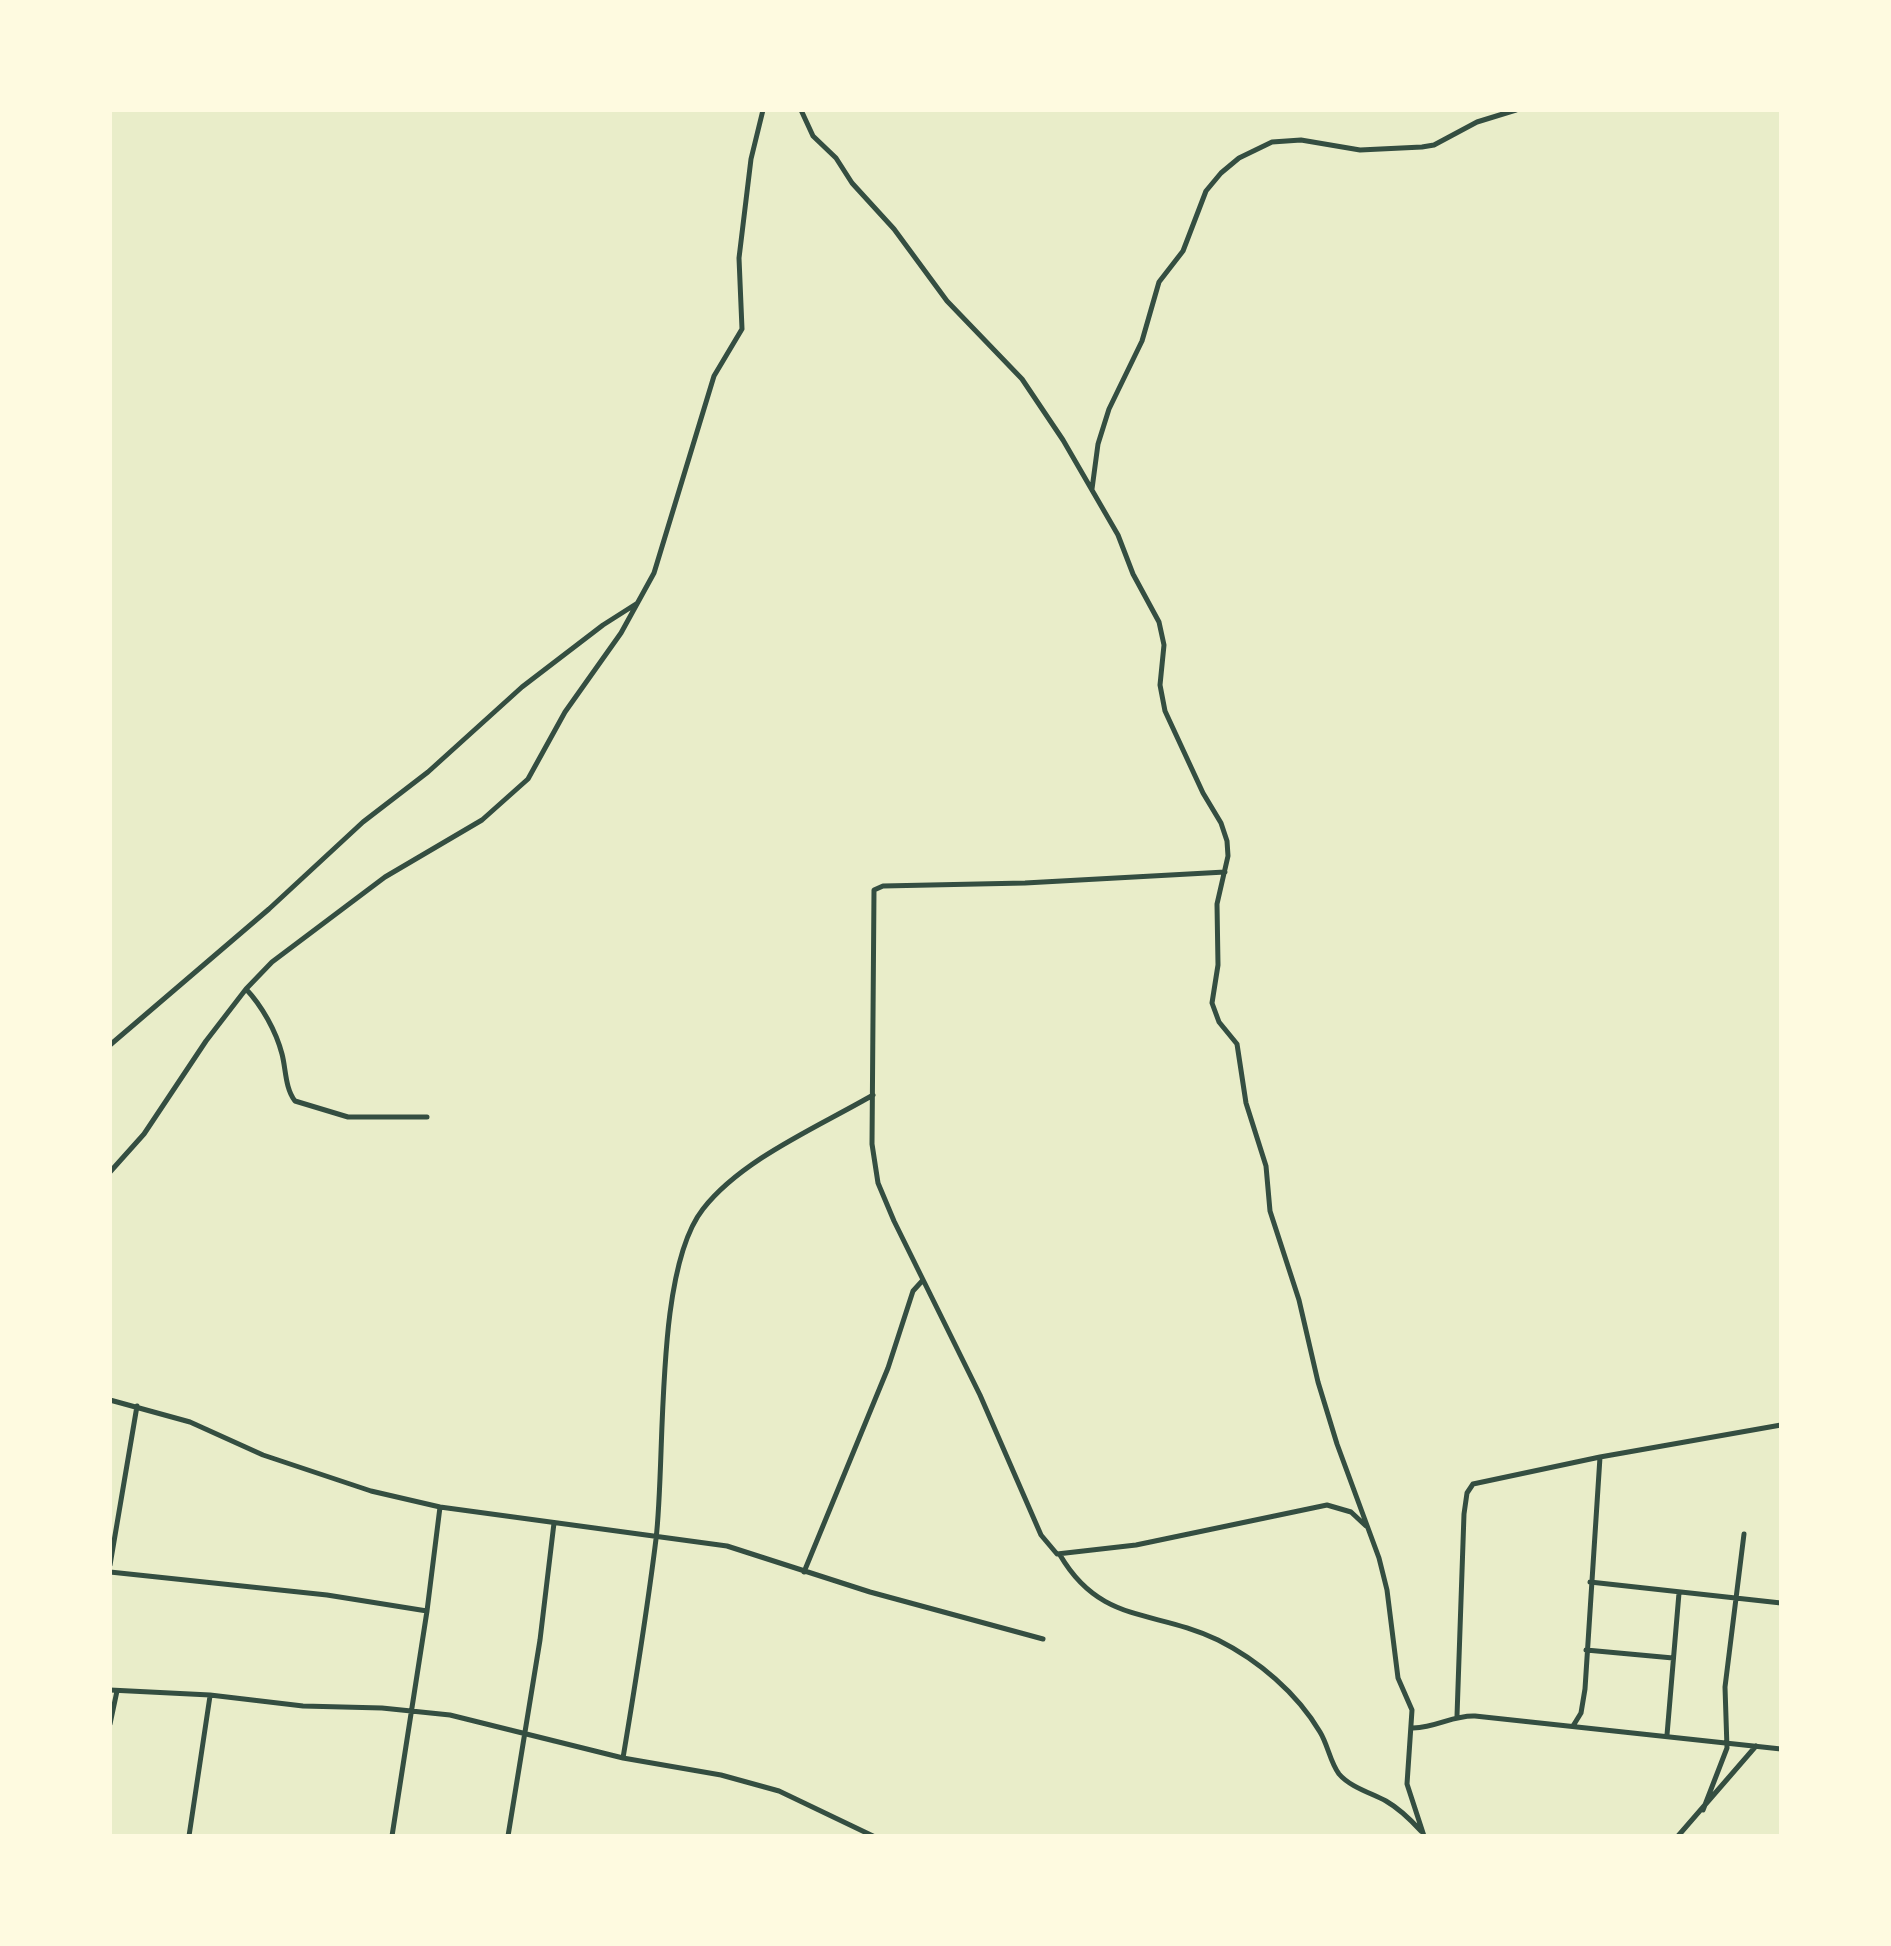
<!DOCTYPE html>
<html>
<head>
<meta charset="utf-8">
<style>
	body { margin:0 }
	#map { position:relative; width:1891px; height:1946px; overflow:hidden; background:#e9edc9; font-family:"PT Sans",sans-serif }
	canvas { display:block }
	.frame { position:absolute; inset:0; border:112px solid #fefae0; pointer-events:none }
</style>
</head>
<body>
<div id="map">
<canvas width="1891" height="1946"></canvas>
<div class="frame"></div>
</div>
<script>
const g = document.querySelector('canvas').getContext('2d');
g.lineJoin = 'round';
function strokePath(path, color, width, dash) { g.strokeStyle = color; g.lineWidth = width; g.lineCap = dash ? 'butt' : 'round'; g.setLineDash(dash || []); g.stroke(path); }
strokePath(new Path2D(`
	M801 110 813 136 836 158 852 183 894 229 947 301 1022 379 1063 440 1118 535 1133 574 1159 622 1164 645 1160 685 1165 711 1203 793 1221 823 1227 841 1228 856 1217 904 1218 965 1212 1003 1219 1022 1237 1044 1246 1103 1266 1166 1270 1211 1299 1300 1318 1382 1337 1444 1379 1558 1387 1590 1398 1678 1412 1710 1407 1784 1424 1836
	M1092 489 1098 444 1109 409 1142 341 1159 282 1183 251 1206 191 1221 173 1239 158 1272 142 1301 140 1360 150 1422 147 1434 145 1477 122 1516 110
	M1225 872 1025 883 883 886 874 890 872 1144 878 1183 894 1221 980 1395 1041 1535 1057 1554 1136 1545 1327 1505 1351 1512 1366 1526
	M246 989C262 1006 276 1031 282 1054 286 1069 285 1088 295 1101L348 1117H427
	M110 1045 269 909 363 822 428 772 522 687 603 625 636 604
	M110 1172 144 1134 206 1041 246 989 272 962 385 877 482 820 528 779 565 712 621 633 654 573 714 376 742 329 739 258 751 159 763 110
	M110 1400 190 1422 263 1455 371 1491 440 1507 727 1546 870 1592 1043 1639
	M1060 1555C1101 1625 1154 1609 1218 1640 1258 1660 1297 1693 1320 1732 1328 1745 1330 1762 1339 1774 1350 1787 1371 1793 1386 1801 1400 1809 1410 1819 1421 1831
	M110 1565 137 1406
	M110 1572 327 1595 427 1611
	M804 1572 888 1368 913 1291 923 1280
	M1590 1582 1781 1603
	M1586 1650 1673 1658
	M110 1690 210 1695 303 1706 382 1708 450 1715 623 1758 721 1775 779 1791 873 1836
	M1457 1716 1464 1514 1467 1493 1473 1484 1600 1457 1781 1425
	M110 1724 117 1691
	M1573 1726 1581 1713 1585 1689 1600 1457
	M1413 1728C1438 1727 1453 1715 1475 1716L1781 1749
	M1667 1735 1679 1593
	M623 1758C635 1686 647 1612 656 1539 666 1457 654 1271 703 1209 742 1159 818 1127 873 1095
	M1703 1810 1727 1748 1725 1687 1744 1534
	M189 1836 210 1696
	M392 1836 427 1611 440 1507
	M508 1836 540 1640 554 1523
	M1678 1836 1756 1746`), '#344e41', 5);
</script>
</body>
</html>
